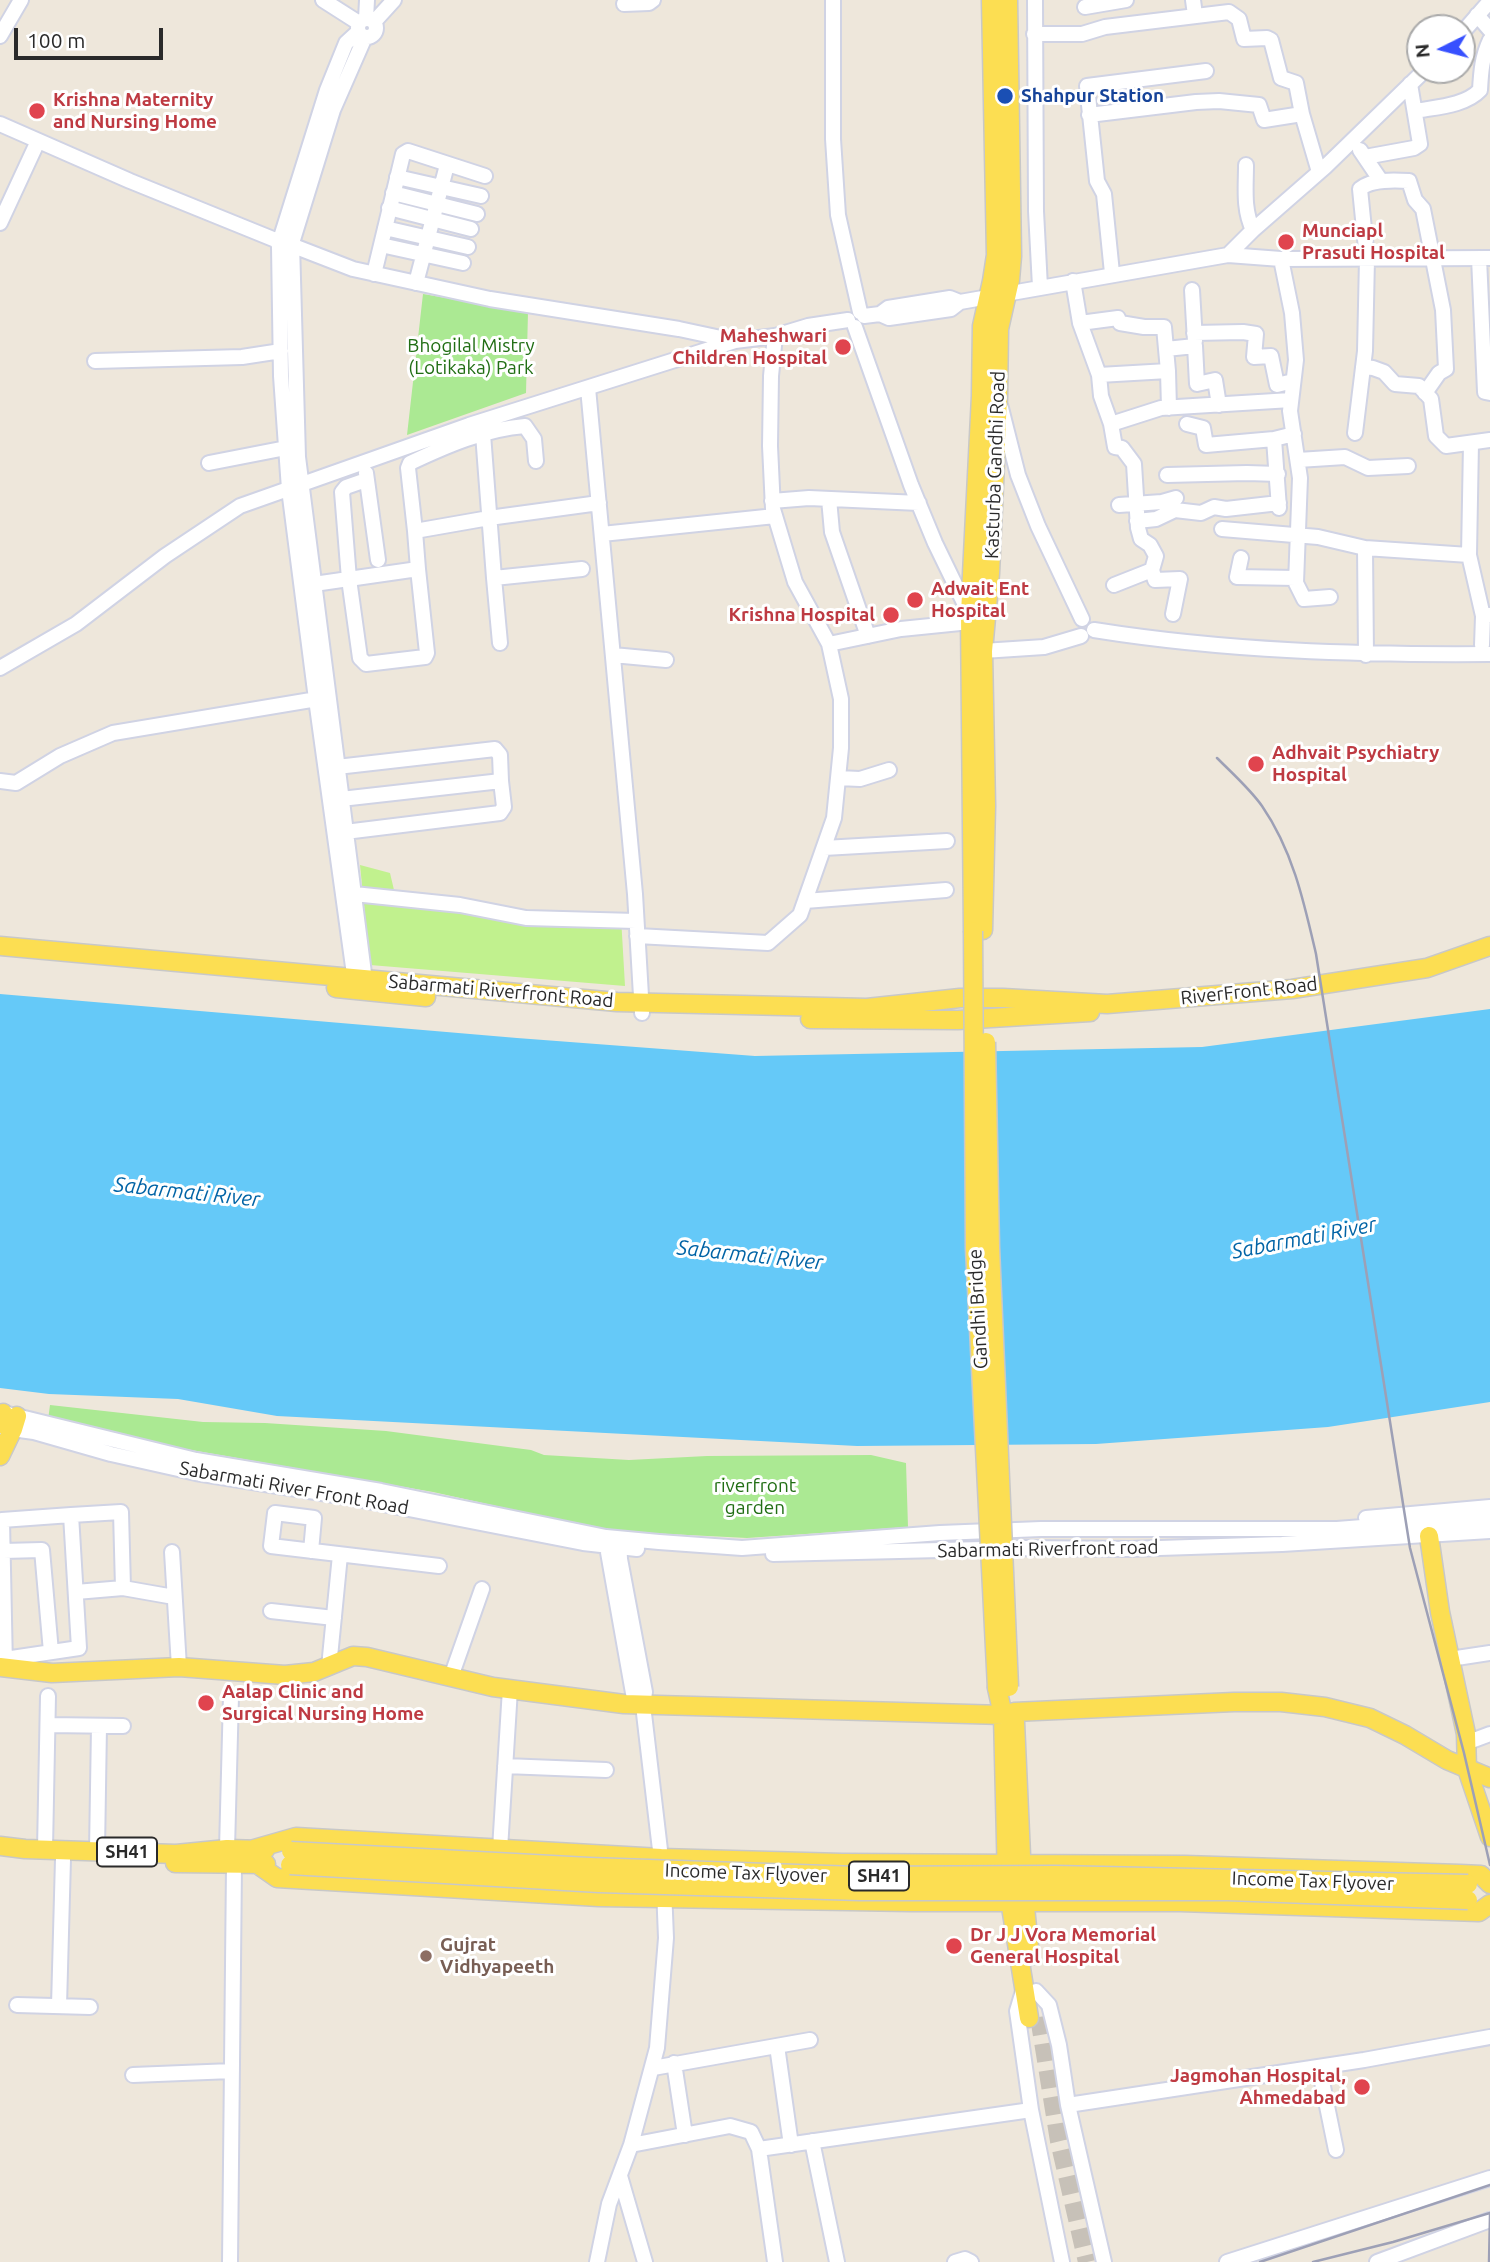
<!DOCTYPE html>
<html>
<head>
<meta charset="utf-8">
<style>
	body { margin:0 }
	#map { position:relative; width:1490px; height:2262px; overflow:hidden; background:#eee7db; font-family:Ubuntu,sans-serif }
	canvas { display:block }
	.north { position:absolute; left:1406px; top:14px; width:70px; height:70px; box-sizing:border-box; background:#fff; border:2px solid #aaa; border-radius:50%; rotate:264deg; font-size:19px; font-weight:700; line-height:28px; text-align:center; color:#2a2a2a }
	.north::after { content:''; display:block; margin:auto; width:24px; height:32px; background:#3750ff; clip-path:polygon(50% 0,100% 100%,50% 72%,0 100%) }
	.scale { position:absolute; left:14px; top:28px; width:149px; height:32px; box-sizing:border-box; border:4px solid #2a2a2a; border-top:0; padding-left:9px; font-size:21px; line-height:24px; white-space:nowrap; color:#2a2a2a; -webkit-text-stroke:5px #fff; paint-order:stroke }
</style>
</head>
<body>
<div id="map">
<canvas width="1490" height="2262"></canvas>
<div class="north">N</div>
<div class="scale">100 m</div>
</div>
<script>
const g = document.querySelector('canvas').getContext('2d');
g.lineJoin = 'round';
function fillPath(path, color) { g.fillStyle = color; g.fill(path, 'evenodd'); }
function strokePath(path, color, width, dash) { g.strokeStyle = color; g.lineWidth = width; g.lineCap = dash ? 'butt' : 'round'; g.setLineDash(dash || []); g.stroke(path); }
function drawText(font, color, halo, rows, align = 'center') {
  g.font = font + ' Ubuntu,sans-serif'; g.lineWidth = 6; g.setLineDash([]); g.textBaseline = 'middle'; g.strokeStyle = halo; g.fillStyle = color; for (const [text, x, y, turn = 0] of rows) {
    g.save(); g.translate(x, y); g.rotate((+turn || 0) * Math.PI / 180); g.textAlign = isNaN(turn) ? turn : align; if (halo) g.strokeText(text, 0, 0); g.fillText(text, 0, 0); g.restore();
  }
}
fillPath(new Path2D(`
	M423 294 528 312 526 393 407 435Z
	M50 1405 203 1422 265 1423 386 1431 531 1450 544 1455 629 1460 707 1456 871 1455 906 1463 908 1527 747 1538 609 1531 433 1492 191 1450 48 1420Z`), '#abe993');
fillPath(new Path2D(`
	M360 865 390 873 394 890 460 899 537 914 621 917 625 986 370 965Z`), '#c1f18e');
fillPath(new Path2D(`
	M0 994 517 1038 755 1056 1202 1047 1490 1009V1402L1328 1427 1096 1444 857 1446 277 1416 178 1399 49 1394 0 1388Z`), '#65c9f8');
strokePath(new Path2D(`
	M1039 2017 1059 2141 1087 2262`), '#c7c1b8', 18, [18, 9]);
const minor = new Path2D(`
	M323 0 359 23
	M833 0V139L838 215 860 312
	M1035 0 1036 211 1040 287
	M1193 0 1195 15
	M624 4 649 3 653 0
	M1085 7 1126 0
	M1477 15 1490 30
	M358 28a9 9 0 1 1 18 0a9 9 0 1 1-18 0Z
	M366 19 367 0
	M374 22 394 0
	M1462 33 1490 1
	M1034 34H1082L1105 27 1229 12 1239 19 1244 39 1267 38 1271 40 1281 78 1296 83 1302 114 1319 172
	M0 36 21 0
	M1415 111C1436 107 1465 106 1480 90 1481 72 1482 57 1490 40
	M1089 115 1196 102 1219 101 1259 105 1264 120 1302 114
	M0 124 130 181 278 241
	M1360 150 1381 181
	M1365 157 1414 148 1420 144 1410 84
	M1246 165C1246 188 1243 209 1253 230
	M397 177 481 196
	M393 193 477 214
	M389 208 471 229
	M0 223 38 141
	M385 228 468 247
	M281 237 327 90 346 43 358 32
	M292 243 333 110 365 37
	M291 245 353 269 490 299 679 329 735 341 775 336 808 326 848 320
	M381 245 463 263
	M279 247 281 376 289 489 316 699 354 974
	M291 247 285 251 280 249 278 243 279 239 288 237 292 243 298 457 366 989
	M1228 255 1281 259 1490 258
	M1479 258 1485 392 1490 393
	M1281 259 1292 313 1296 360 1290 411 1300 478 1296 583 1304 599 1330 597
	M1112 273 1104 194 1097 181 1087 86 1206 71
	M374 274 403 154 408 151 485 176
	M1073 281 1080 323 1099 375 1101 396 1111 424 1115 447 1122 448 1134 464 1138 528 1141 539 1150 545 1156 556 1152 570
	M416 283 447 165
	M1192 290 1195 341
	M880 314 888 308 950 298 960 302 1228 255 1253 230 1325 167 1425 70
	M864 316 880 314 889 318 951 309 960 302
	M1080 323 1118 318 1120 323 1144 327H1164L1168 371
	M855 327 911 485 935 543 969 613
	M1194 333 1243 332 1256 334 1254 357 1271 356 1277 385 1293 381
	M1166 349 1195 346 1197 384 1215 380 1219 405
	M95 361 242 357 281 351
	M1363 367 1373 368 1384 372 1395 384 1419 386 1431 399 1436 436 1446 446 1490 440
	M1099 375 1168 371 1169 408
	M588 388 635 894 642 1013
	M1001 408 1018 475 1038 526 1082 619
	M1111 424 1161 408 1291 400
	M1187 424 1203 428 1206 445 1274 439
	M1355 433 1365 351 1367 259 1360 189C1371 179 1394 180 1409 181L1415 200 1423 209 1443 310 1446 369 1439 373 1425 393
	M483 434 494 578 582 569
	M1471 443 1469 555 1483 616
	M1298 460 1345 457 1368 468 1408 466
	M209 463 286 448
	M366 473 378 560
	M1167 475 1247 473 1278 474
	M829 499 832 532 868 636
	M772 501 809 498 919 503
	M1119 505 1162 502 1176 498
	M1279 508 1274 439 1294 434
	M1137 521 1156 519 1175 510 1201 513 1214 507 1226 509 1279 503
	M1222 529 1318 537 1365 548 1469 555
	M415 531 408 468 410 463C446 446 485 429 525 426L534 439 536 461
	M602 534 775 516
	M1365 548 1366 655
	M1241 558 1237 577 1296 578
	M418 569 415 531 489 518 599 503
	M494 578 500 643
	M314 584C348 579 383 574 418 569L427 653 425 657 366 664 360 658 349 579 342 492 346 487 366 480
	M1114 585 1152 570 1155 580 1180 579 1173 614
	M1094 630C1226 651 1357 655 1490 654
	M829 644 901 629 970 622
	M1482 645 1483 616 1490 615
	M983 651 1044 647 1081 636
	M613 655 666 660
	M0 668 76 624 165 556 240 506 469 425 735 341
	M337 767 495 749 500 755 501 781 341 799
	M838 778 860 779 889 770
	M0 781 16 783 60 756 113 733 323 698
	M345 832 500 813 504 807 501 781
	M824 848 947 841
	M354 894 460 905 526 918 636 921
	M805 901 946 890
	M637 936 768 943 800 915 834 818 841 748V699L829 644 795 582 773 509 770 446 771 376 775 336
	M8 1414 196 1460 381 1491 606 1537 659 1542 742 1548 940 1533 1041 1529H1337L1490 1517
	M5 1428 34 1432 111 1454 196 1473 347 1497 583 1543 637 1549
	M71 1515 121 1512 123 1588 76 1592
	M1366 1518 1490 1507
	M606 1541 633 1693 643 1705
	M619 1541 620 1559 645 1692 643 1705 662 1867
	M3 1551 42 1550 51 1652
	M311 1551 314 1518 275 1513 271 1546 439 1566
	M172 1552 179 1667
	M773 1554 1025 1548 1129 1549 1282 1544 1490 1531
	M123 1588 174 1597
	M271 1611 334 1618
	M1450 1659 1490 1653
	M5 1667 2 1520 71 1515 79 1648 5 1659
	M329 1667 340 1555
	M451 1677 482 1589
	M48 1725 123 1726
	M1466 1743 1490 1734
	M505 1766 606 1770
	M45 1849 48 1696
	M227 1849 231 1696
	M500 1849 510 1689
	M97 1851 99 1726
	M1023 1991 1017 2011 1031 2110 1062 2262
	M1036 1991 1049 2005 1059 2045 1068 2105 1104 2262
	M17 2005 90 2007
	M59 2006 63 1859
	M777 2046 791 2145
	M674 2063 685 2135
	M1319 2067 1336 2150
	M653 2068 810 2040
	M133 2075 232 2071
	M1068 2105 1364 2060 1490 2037
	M812 2141 837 2262
	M631 2145 730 2126 751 2132 759 2149
	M620 2176 645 2262
	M230 2262 234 1865
	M597 2262 609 2204 631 2145 657 2048 666 1938 664 1888
	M775 2262 759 2149 1031 2110
	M955 2262 965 2259 971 2262
	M1227 2262 1490 2178
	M1377 2262 1490 2220`);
const major = new Path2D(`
	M983 930 986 806 983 651 990 573 998 397 999 329 1010 280 1012 256 1008 0
	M973 931 970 614 981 396 982 326 992 281 996 255 991 0
	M0 946 617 1002 867 1008 960 998H1003L1107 1004 1292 989 1427 968 1490 946
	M336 988 426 997
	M810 1019 958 1020 1090 1012
	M0 1424 3 1413
	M0 1456 13 1429 17 1416
	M1429 1536 1440 1612 1466 1734 1467 1769 1490 1837
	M0 1667 52 1673 179 1667 285 1675 314 1672 353 1656 367 1657 493 1687 624 1704 1003 1715
	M997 1688 1003 1715 1007 1882 1029 2018
	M1014 1712 1234 1702H1281L1325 1707 1370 1718 1405 1735 1447 1760 1490 1778
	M1015 1722 1022 1878 1030 1956
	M0 1846 25 1849 176 1854 227 1849 265 1850
	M254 1849 296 1837 661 1858 842 1863 1185 1865 1460 1874 1481 1875 1490 1884
	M175 1863 266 1864
	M257 1864 277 1878 599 1897 911 1902H1180L1479 1912 1490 1904`);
strokePath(minor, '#d0d3e4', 18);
strokePath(major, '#c8c8c8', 21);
strokePath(minor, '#fff', 14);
strokePath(major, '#fcde52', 18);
strokePath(new Path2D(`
	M1217 758C1232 773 1250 789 1262 806 1293 851 1304 902 1316 954L1410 1548 1464 1753 1490 1865
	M1260 2262 1490 2185
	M1313 2262 1393 2242 1490 2213
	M1489 2262 1490 2215`), '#9da0b6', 2.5);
const majorBridge = new Path2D(`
	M973 931 975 1248 997 1688
	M986 1042 990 1248 1009 1687
	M291 1851 589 1867 857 1876 1055 1875 1468 1884
	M290 1865 599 1883 860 1891H1228L1468 1900`);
strokePath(majorBridge, '#c8c8c8', 21, []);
strokePath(majorBridge, '#fcde52', 18);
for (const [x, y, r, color] of [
	[1005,96,9,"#1a4fb4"],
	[37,111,9,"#e0444e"],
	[1286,242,9,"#e0444e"],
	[843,347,9,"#e0444e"],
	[915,600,9,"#e0444e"],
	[891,615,9,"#e0444e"],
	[1256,764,9,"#e0444e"],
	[206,1703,9,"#e0444e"],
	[954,1946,9,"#e0444e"],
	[426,1956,7,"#8d6e63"],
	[1362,2087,9,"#e0444e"]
]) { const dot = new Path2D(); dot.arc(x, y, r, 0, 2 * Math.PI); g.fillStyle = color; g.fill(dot); strokePath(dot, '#fff', 2.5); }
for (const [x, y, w] of [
	[127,1852,60],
	[879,1876,60]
]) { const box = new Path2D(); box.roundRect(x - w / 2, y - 14.5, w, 29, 5); g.fillStyle = '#fff'; g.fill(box); strokePath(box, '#2a2a2a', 2); }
drawText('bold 18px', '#2a2a2a', null, [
	["SH41",127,1852],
	["SH41",879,1876]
]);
drawText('bold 19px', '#164399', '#fff', [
	["Shahpur Station",1021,96]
], 'left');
drawText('bold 19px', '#be3a42', '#fff', [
	["Krishna Maternity",53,100],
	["and Nursing Home",53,122],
	["Munciapl",1302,231],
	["Prasuti Hospital",1302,253],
	["Maheshwari",827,336,"right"],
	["Children Hospital",827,358,"right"],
	["Adwait Ent",931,589],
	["Hospital",931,611],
	["Krishna Hospital",875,615,"right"],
	["Adhvait Psychiatry",1272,753],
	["Hospital",1272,775],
	["Aalap Clinic and",222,1692],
	["Surgical Nursing Home",222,1714],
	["Dr J J Vora Memorial",970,1935],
	["General Hospital",970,1957],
	["Jagmohan Hospital,",1346,2076,"right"],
	["Ahmedabad",1346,2098,"right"]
], 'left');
drawText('19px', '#216e14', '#fff', [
	["Bhogilal Mistry",471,346],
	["(Lotikaka) Park",471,368],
	["riverfront",755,1486],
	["garden",755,1508]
]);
drawText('19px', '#2a2a2a', '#fff', [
	["Kasturba Gandhi Road",995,465,-88],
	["Sabarmati Riverfront Road",501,991,5],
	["RiverFront Road",1249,991,-6],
	["Gandhi Bridge",978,1309,-93],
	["Sabarmati River Front Road",294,1488,10],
	["Sabarmati Riverfront road",1048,1549,-1],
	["Income Tax Flyover",746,1873,2],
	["Income Tax Flyover",1313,1881,2]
]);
drawText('bold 19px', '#785e54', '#fff', [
	["Gujrat",440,1945],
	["Vidhyapeeth",440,1967]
], 'left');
drawText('italic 21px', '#0264a6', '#fff', [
	["Sabarmati River",187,1192,6],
	["Sabarmati River",1304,1238,-11],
	["Sabarmati River",750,1255,6]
]);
</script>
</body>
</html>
